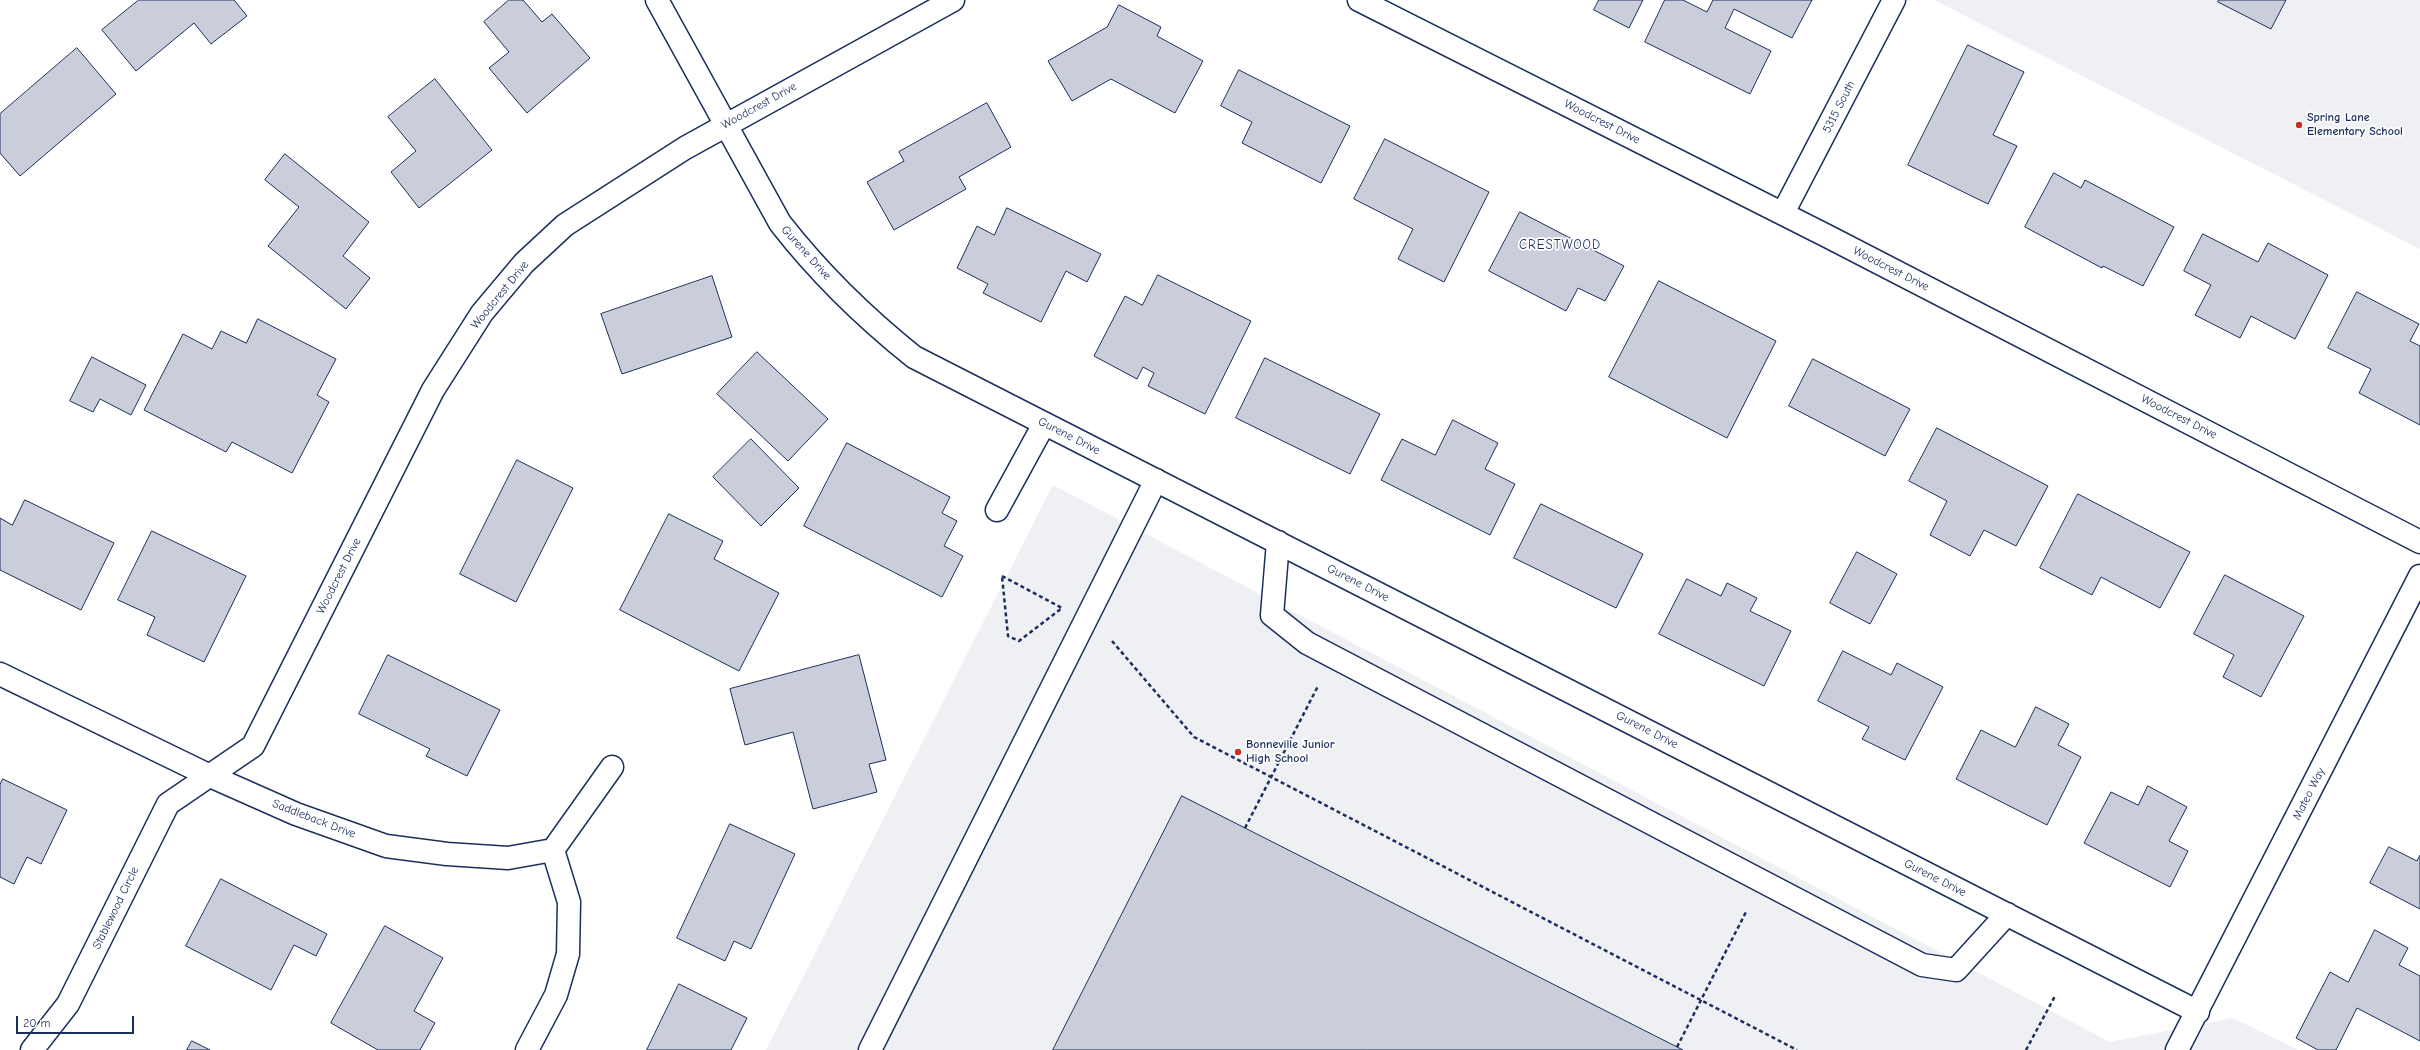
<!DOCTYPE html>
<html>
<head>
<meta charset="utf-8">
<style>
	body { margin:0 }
	#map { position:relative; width:2420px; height:1050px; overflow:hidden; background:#fff; font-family:"Comic Neue",sans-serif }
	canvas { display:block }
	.scale { position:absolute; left:16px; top:1016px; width:118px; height:18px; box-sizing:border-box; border:2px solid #1b2f5e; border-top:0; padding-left:5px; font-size:12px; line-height:14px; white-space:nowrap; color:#1b2f5e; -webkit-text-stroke:3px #fff; paint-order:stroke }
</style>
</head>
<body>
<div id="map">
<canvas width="2420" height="1050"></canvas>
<div class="scale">20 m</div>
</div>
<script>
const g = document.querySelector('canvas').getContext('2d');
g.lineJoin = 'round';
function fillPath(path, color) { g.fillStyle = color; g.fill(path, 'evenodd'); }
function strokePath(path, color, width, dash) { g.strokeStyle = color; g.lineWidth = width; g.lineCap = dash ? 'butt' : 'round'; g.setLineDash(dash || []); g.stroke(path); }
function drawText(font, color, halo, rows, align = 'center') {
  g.font = font + ' "Comic Neue",sans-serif'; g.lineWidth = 3.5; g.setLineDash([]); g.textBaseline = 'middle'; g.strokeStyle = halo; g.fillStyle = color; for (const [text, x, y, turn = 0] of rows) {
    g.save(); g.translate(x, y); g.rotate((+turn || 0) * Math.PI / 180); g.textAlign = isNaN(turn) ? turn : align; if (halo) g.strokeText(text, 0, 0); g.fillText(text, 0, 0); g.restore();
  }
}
fillPath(new Path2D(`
	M2420 0V249L1936 1 1937 0Z
	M1053 485 2110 1042 2233 1018 2298 1050H766Z`), '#eff0f4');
const building = new Path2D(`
	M139 0H234L247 16 211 44 194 23 136 71 102 30Z
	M509 0H523L542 22 552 14 590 58 527 113 489 68 509 52 484 22Z
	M1599 0H1643L1629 28 1594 10Z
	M1665 0H1683L1707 12 1713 0H1812L1792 38 1734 9 1725 28 1771 51 1750 94 1645 42Z
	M2219 0H2286L2271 29 2218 2Z
	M1119 5 1161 27 1157 36 1203 61 1175 113 1111 79 1072 101 1048 61 1107 27Z
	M1968 45 2024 72 1993 135 2017 146 1988 204 1908 165Z
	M77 48 116 94 20 176 0 153V114Z
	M1239 70 1350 126 1321 183 1242 143 1252 122 1221 106Z
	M435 79 492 150 419 208 391 172 416 151 388 117Z
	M987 103 1011 147 959 177 966 189 894 230 867 182 904 161 899 152Z
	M1385 139 1489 192 1444 282 1398 259 1413 229 1354 199Z
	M285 154 369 222 343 256 370 278 346 309 268 246 299 207 265 180Z
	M2054 173 2081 188 2085 180 2174 227 2143 286 2103 266 2102 268 2025 227Z
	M1007 208 1101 254 1087 282 1066 271 1041 322 983 293 988 284 957 268 977 226 994 235Z
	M1520 212 1624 266 1605 301 1578 288 1566 311 1489 271Z
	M2203 234 2258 262 2268 243 2328 275 2295 339 2251 316 2240 338 2195 315 2211 285 2184 271Z
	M1158 275 1251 321 1205 414 1148 386 1154 373 1143 367 1137 379 1094 356 1125 296 1142 305Z
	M712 276 732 337 622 374 601 314Z
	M1659 281 1776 341 1727 438 1609 377Z
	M2357 292 2419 324 2410 341 2420 346V425L2359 393 2371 369 2328 348Z
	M258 319 336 359 317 395 329 402 292 473 232 442 226 452 144 410 183 334 212 349 221 331 246 343Z
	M757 352 828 419 788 461 717 394Z
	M92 357 146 385 131 415 100 399 93 412 70 401Z
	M1265 358 1380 414 1350 474 1236 418Z
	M1813 359 1910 409 1885 456 1789 406Z
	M1453 420 1498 443 1485 469 1515 484 1490 535 1381 480 1402 439 1435 455Z
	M1937 428 2048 486 2016 546 1984 530 1970 556 1930 535 1947 501 1909 481Z
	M751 439 799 488 761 526 713 477Z
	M847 443 950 497 942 513 957 521 944 546 963 556 942 597 804 526Z
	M517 460 573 488 516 602 460 574Z
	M2078 494 2190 552 2160 608 2101 577 2092 595 2040 568Z
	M25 500 114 543 81 610 0 570V518L12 525Z
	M1541 504 1643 554 1616 608 1514 558Z
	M669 514 723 541 714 559 779 593 739 671 620 610Z
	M152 531 246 576 204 662 147 635 155 617 118 600Z
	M1857 552 1897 574 1870 624 1830 603Z
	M2225 575 2304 616 2261 697 2223 677 2234 655 2194 634Z
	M1687 579 1721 596 1727 583 1757 598 1750 611 1791 631 1764 686 1659 634Z
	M1843 651 1891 675 1897 663 1943 687 1905 760 1862 739 1869 727 1818 701Z
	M388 655 500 710 467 776 426 756 430 749 359 714Z
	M859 655 886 760 869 764 877 792 813 809 793 732 745 745 730 689Z
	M2036 707 2069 724 2058 745 2081 757 2047 825 1956 779 1981 730 2015 747Z
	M3 779 67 810 41 864 27 857 14 884 0 877V785Z
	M2148 786 2187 807 2169 841 2188 851 2170 887 2084 843 2111 792 2138 805Z
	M1182 796 1245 828 1683 1050H1053Z
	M730 824 795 854 751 949 734 941 725 961 677 938Z
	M2389 847 2417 861 2420 855V909L2370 883Z
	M221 879 327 934 316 956 294 945 271 990 186 946Z
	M385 926 443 958 414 1011 435 1023 420 1050H378L331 1023Z
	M2375 930 2408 948 2399 965 2420 976V1041L2357 1008 2336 1050H2318L2296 1038 2330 972 2348 982Z
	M679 984 747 1018 731 1050H647Z
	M192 1041 210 1050H187Z`);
fillPath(building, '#caceda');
strokePath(building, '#1b2f5e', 1);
const minor = new Path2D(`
	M657 0 780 223C819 273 864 317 914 357L2198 1012
	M1359 0 1827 236 2420 542
	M1783 213 1894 0
	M997 510 1044 424
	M1278 542 1272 615 1307 643 1922 965 1956 970 2007 914
	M0 674 208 775 296 814 386 846 447 854 508 858 553 850 612 767
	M32 1050 68 1004 168 804 253 746 433 390 482 313 524 263 565 225 685 148 953 0
	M527 1050 556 995 568 954 569 902 553 850
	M870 1050 1156 480
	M2177 1050 2420 576`);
strokePath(minor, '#1b2f5e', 25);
strokePath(new Path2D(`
	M1002 576 1062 608 1019 641 1008 636Z
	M1112 641 1194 737 1797 1050
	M1245 828 1318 686
	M1677 1047 1747 910
	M2026 1050 2055 996`), '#1b2f5e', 2.5, [4, 3]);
strokePath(minor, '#fff', 22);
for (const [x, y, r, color] of [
	[2299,125,4,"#c8321e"],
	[1238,752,4,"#c8321e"]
]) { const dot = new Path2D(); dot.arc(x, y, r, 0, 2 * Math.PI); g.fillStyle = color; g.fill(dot); strokePath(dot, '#fff', 1.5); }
drawText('12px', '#1b2f5e', '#fff', [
	["Woodcrest Drive",759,106,-29],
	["5315 South",1839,107,-63],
	["Woodcrest Drive",1602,122,27],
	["Gurene Drive",806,253,48],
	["Woodcrest Drive",1891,269,27],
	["Woodcrest Drive",500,295,-51],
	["Woodcrest Drive",2179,417,27],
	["Gurene Drive",1069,436,27],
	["Woodcrest Drive",339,576,-63],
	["Gurene Drive",1358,583,27],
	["Gurene Drive",1647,730,27],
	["Mateo Way",2309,794,-63],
	["Saddleback Drive",314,819,21],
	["Gurene Drive",1935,878,27],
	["Stablewood Circle",116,908,-64]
]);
drawText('bold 12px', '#1b2f5e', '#fff', [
	["Spring Lane",2307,118],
	["Elementary School",2307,132],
	["Bonneville Junior",1246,745],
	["High School",1246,759]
], 'left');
g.letterSpacing = '1px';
drawText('13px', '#1b2f5e', '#fff', [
	["CRESTWOOD",1560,245]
]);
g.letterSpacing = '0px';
</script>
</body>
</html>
